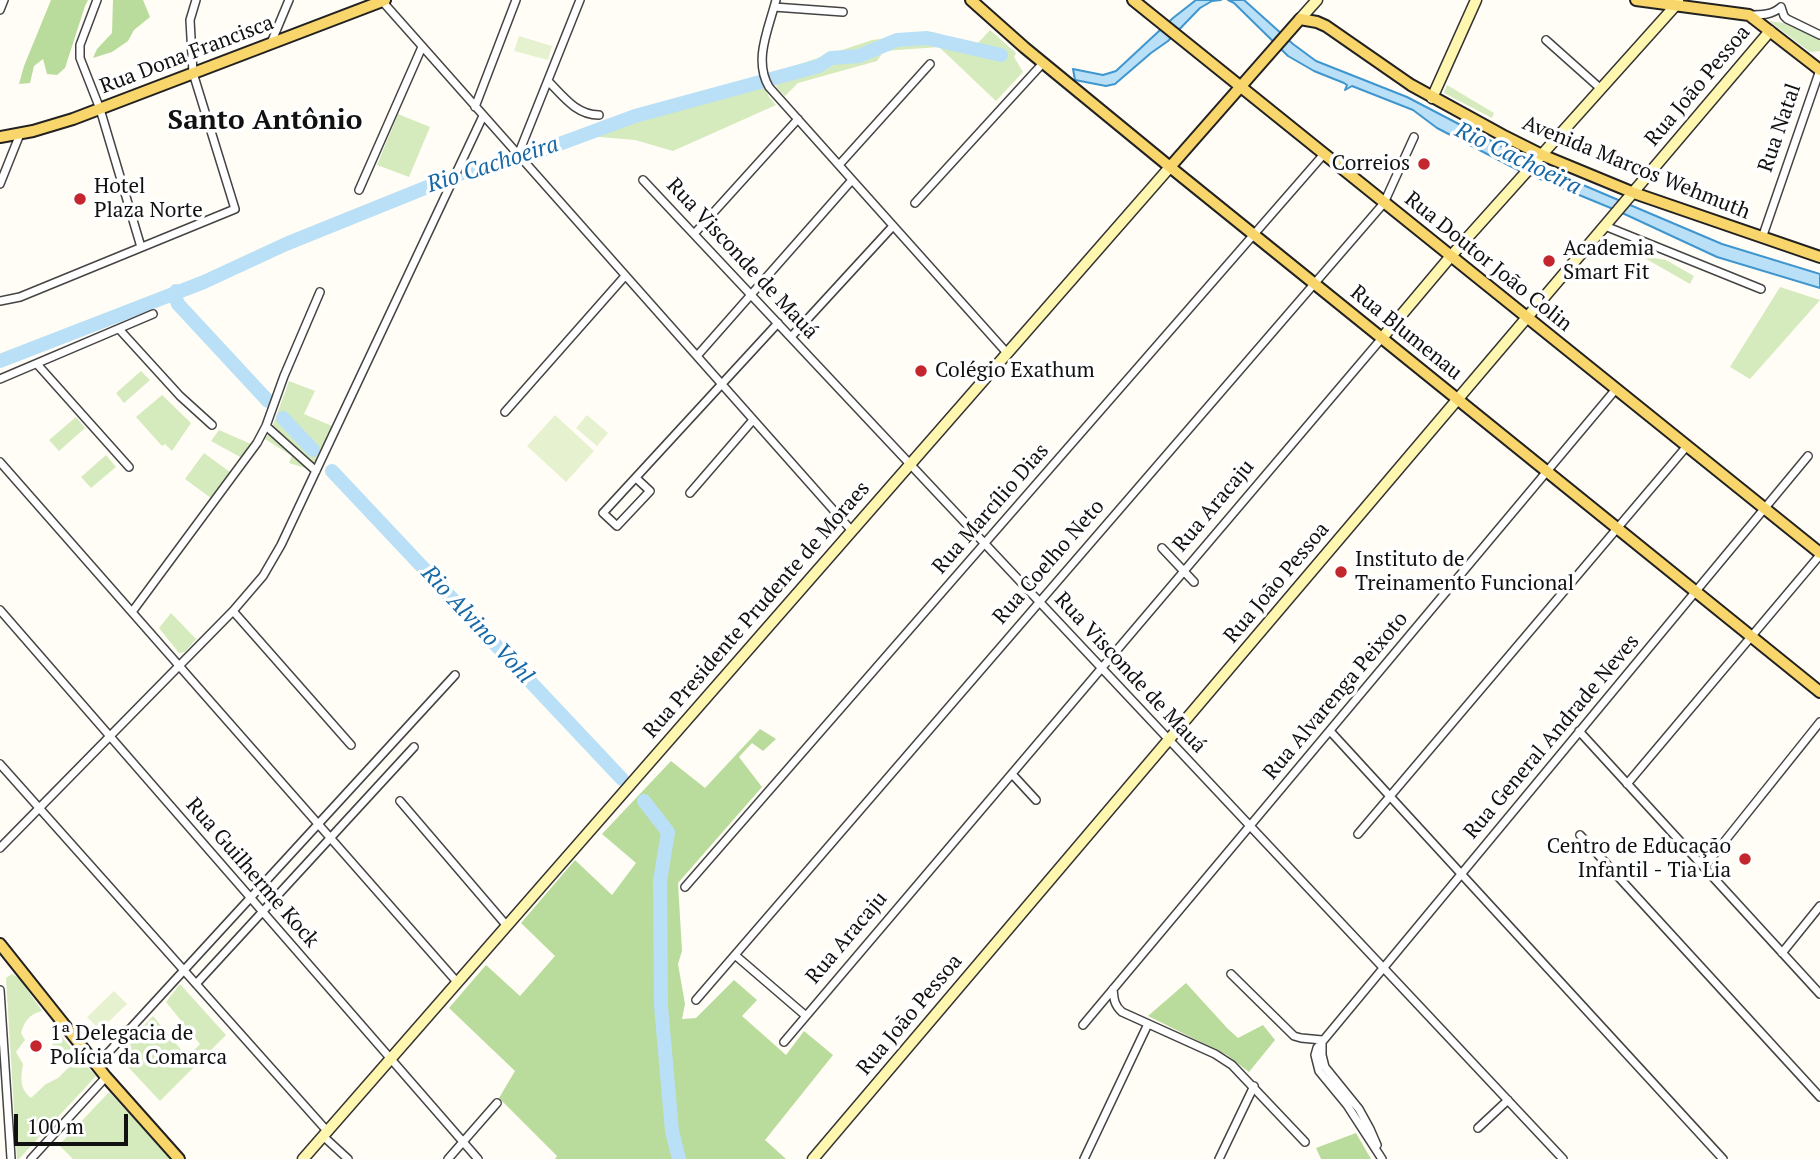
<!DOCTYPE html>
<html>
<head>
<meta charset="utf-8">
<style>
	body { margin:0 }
	#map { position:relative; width:1820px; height:1159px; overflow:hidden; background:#fffdf5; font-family:"PT Serif",serif }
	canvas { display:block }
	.scale { position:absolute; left:14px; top:1114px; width:114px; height:32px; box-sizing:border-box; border:4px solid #111; border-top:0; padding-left:9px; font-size:21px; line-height:24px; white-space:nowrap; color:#111; -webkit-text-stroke:5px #fff; paint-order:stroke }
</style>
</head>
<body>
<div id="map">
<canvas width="1820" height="1159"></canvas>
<div class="scale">100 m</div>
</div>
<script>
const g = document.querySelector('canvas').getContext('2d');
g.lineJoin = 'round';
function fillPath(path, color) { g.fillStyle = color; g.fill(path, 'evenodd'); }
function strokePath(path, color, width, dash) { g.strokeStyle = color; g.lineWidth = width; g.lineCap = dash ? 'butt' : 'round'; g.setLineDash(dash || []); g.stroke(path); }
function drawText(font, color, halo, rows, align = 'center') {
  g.font = font + ' "PT Serif",serif'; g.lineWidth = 7; g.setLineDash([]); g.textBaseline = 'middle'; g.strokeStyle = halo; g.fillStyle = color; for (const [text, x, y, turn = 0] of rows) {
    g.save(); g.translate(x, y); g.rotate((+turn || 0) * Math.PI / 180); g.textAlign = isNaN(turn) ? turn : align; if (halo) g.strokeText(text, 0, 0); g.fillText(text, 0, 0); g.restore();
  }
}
fillPath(new Path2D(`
	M1769 21 1783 23 1820 39V51L1810 52Z
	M990 30 1016 53 1014 57 1023 72 996 101 939 47 884 51 877 61 798 83 785 96 777 88 773 73 872 40 933 32 961 42 976 45Z
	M1447 85 1494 113 1492 118 1444 93Z
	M755 86H764L769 97 776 105 673 151 635 140 588 136 617 127 623 123 628 124 653 111 681 108 686 104 694 103 698 98 707 93 720 95 735 91 738 93Z
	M398 114 430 127 409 177 377 165Z
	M1641 256 1666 260 1694 276 1690 284Z
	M1780 287 1820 300 1750 379 1730 367Z
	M141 371 150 380 124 403 116 393Z
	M289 381 315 391 304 414 332 426 317 461 311 470 289 463 292 456 265 439 272 428Z
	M162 395 191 423 172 451 165 444 162 446 136 417Z
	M76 417 85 428 59 451 49 440Z
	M219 430 251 444 242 458 211 441Z
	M204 453 230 472 211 498 185 479Z
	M106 455 116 467 91 488 81 477Z
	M171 613 196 639 185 652 179 653 159 628Z
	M12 974 19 978 42 1011C30 1014 24 1021 21 1033L25 1040 16 1052 23 1064C21 1078 19 1088 31 1098L46 1084 58 1078 70 1066 75 1054 96 1076 19 1159H17L6 978Z
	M180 984 226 1035 160 1101 116 1054 153 1016 187 1057 200 1044 166 1002Z
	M57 1031 72 1049 61 1053 52 1044 55 1039 52 1036Z
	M109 1092 171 1159H73L59 1145Z`), '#d5ebbd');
fillPath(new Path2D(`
	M51 0H88L85 6 65 68 57 75 47 74 43 59 34 66 30 83 19 84 24 66Z
	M113 0H143L150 17 134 30 128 41 112 52 93 58 97 49 112 33Z
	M760 729 776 739 763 751 752 743 739 757 762 787 678 883 682 951 678 964 685 1004 682 1019 696 1018 734 980 757 1000 742 1016 786 1055 804 1031 833 1055 765 1140 786 1159H555L557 1156 499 1098 515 1071 449 1008 486 965 520 996 555 956 521 923 575 860 612 895 636 863 602 834 671 761 705 788Z
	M1186 983 1228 1029 1238 1038 1263 1025 1275 1040 1249 1072 1227 1055 1148 1016Z
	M1356 1133 1371 1159H1321L1316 1148Z`), '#b9dc9c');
fillPath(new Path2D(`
	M519 36 552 46 548 60 514 51Z
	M555 415 594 451 566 482 527 446Z
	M587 415 608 433 597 446 576 428Z
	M114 991 127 1004 100 1030 87 1017Z`), '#e6f2cf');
const water = new Path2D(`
	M1196 0H1221L1212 1 1200 8 1168 41 1151 53 1115 84 1106 86 1075 80 1073 69 1103 75 1116 71 1173 18Z
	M1228 0H1244L1293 44 1316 61 1407 97 1543 168 1722 244 1820 274V288L1717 257 1618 211 1516 169 1437 128 1413 110 1352 86 1345 90 1347 85 1344 83 1314 71 1288 56 1234 3Z`);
fillPath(water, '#b9e0f7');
strokePath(water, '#3f96cf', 2);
strokePath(new Path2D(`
	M176 291 175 296 178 304 268 401
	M0 361 204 282 286 244 472 169 516 160 635 116 819 66 831 58 859 56 897 40 927 38 1001 55
	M283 418 313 450
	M332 471 622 779
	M644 801 668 832 660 881 661 1006 672 1131 679 1159`), '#b9e0f7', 14);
const street = new Path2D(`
	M97 0 80 45V58L100 109 141 247
	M776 0C769 28 753 60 769 87L1007 353
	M382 1 852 531
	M774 7 843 12
	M1781 7 1784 16 1787 19 1820 35
	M0 10 4 0
	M1749 15C1762 15 1772 15 1781 7
	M1546 40 1601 89
	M271 43 289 0
	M548 81C563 96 576 115 599 115
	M475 107 516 0
	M518 155 580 0
	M839 165 930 64
	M643 180 1563 1159
	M0 184 20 134
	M359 190 422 47
	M915 203 1043 63
	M1605 226 1761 289
	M694 234 798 119
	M1762 238 1820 70
	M0 301 20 297 235 209 193 73 190 20 196 0
	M119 329 180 396 212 425
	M791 337 893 226
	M697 356 852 180
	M37 364 129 467
	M0 379 153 314
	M505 412 625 276
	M266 426 316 471
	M0 462 457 982
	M636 478 650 491 617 526 603 513 778 323
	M690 493 753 420
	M1162 548 1194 582
	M0 610 478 1159
	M233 611 351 745
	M132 612 257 443 266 426 284 376 320 292
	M1330 731 1723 1159
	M1579 731 1820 994
	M0 764 328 1132
	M1012 774 1036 800
	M1627 784 1820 555
	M400 801 507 926
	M1358 834 1687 446
	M1580 835 1820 1097
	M0 848 233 611 263 576 281 545 483 116
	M1704 867 1820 722
	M685 887 1324 154
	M1782 953 1820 906
	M735 955 806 1016
	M1231 974 1294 1036 1301 1038 1322 1040
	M196 984 414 747
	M1113 989C1114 999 1114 1005 1122 1012L1215 1054 1232 1065 1305 1142
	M0 990 11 1158
	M696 1000 1384 203 1414 137
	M1083 1025 1616 389
	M1322 1041V1055L1325 1067 1359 1109 1370 1129 1377 1145
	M784 1042 1382 338
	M96 1066 455 675
	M1478 1128 1508 1100
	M323 1136 348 1159
	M31 1159 106 1077
	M448 1159 497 1103
	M1084 1159 1148 1024
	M1219 1159 1254 1086
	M1382 1159 1347 1105 1319 1071 1315 1055 1317 1048 1808 456`);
const secondary = new Path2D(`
	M1300 19 1317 0
	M1432 98 1476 0
	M1382 338 1451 256 1676 5 1678 0
	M303 1159 1170 167
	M813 1159 1770 31`);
const primary = new Path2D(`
	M971 0 1025 48 1170 167 1820 692
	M1133 0 1820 553
	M1636 0 1749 15 1820 70
	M0 137 33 131 73 119 385 0
	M1170 167 1300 19 1317 22 1326 26 1411 85 1502 135 1542 155 1634 193 1820 257
	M0 944 106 1077 179 1159`);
strokePath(street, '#444', 10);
strokePath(secondary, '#333', 13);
strokePath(primary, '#222', 14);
strokePath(street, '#fff', 7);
strokePath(secondary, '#fff6b0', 10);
strokePath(primary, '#f9d66b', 10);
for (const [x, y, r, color] of [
	[1424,164,7,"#c4262e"],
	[80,199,7,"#c4262e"],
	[1549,261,7,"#c4262e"],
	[921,371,7,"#c4262e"],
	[1341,572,7,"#c4262e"],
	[1745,859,7,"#c4262e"],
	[36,1046,7,"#c4262e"]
]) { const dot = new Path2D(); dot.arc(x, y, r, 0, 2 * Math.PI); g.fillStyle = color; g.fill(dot); strokePath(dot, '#fff', 2.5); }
drawText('21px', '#111', '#fff', [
	["Rua Dona Francisca",187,55,-21],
	["Rua João Pessoa",1698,86,-50],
	["Rua Natal",1780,128,-71],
	["Avenida Marcos Wehmuth",1636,168,22],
	["Rua Visconde de Mauá",742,259,47],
	["Rua Doutor João Colin",1488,262,39],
	["Rua Blumenau",1406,333,39],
	["Rua Aracaju",1214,506,-50],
	["Rua Marcílio Dias",991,509,-49],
	["Rua Coelho Neto",1049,562,-49],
	["Rua João Pessoa",1277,583,-50],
	["Rua Presidente Prudente de Moraes",757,610,-49],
	["Rua Visconde de Mauá",1130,673,47],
	["Rua Alvarenga Peixoto",1336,696,-50],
	["Rua General Andrade Neves",1552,737,-50],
	["Rua Guilherme Kock",252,873,49],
	["Rua Aracaju",847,938,-50],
	["Rua João Pessoa",910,1015,-50]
]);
drawText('21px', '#111', '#fff', [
	["Correios",1410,164,"right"],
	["Hotel",94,187],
	["Plaza Norte",94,211],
	["Academia",1563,249],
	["Smart Fit",1563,273],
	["Colégio Exathum",935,371],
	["Instituto de",1355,560],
	["Treinamento Funcional",1355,584],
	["Centro de Educação",1731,847,"right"],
	["Infantil - Tia Lia",1731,871,"right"],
	["1ª Delegacia de",50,1034],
	["Polícia da Comarca",50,1058]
], 'left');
drawText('italic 23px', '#1768a6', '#fff', [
	["Rio Cachoeira",1518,159,26],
	["Rio Cachoeira",493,165,-18],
	["Rio Alvino Vohl",477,625,47]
]);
drawText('bold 28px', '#111', '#fff', [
	["Santo Antônio",265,121]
]);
</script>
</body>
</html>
